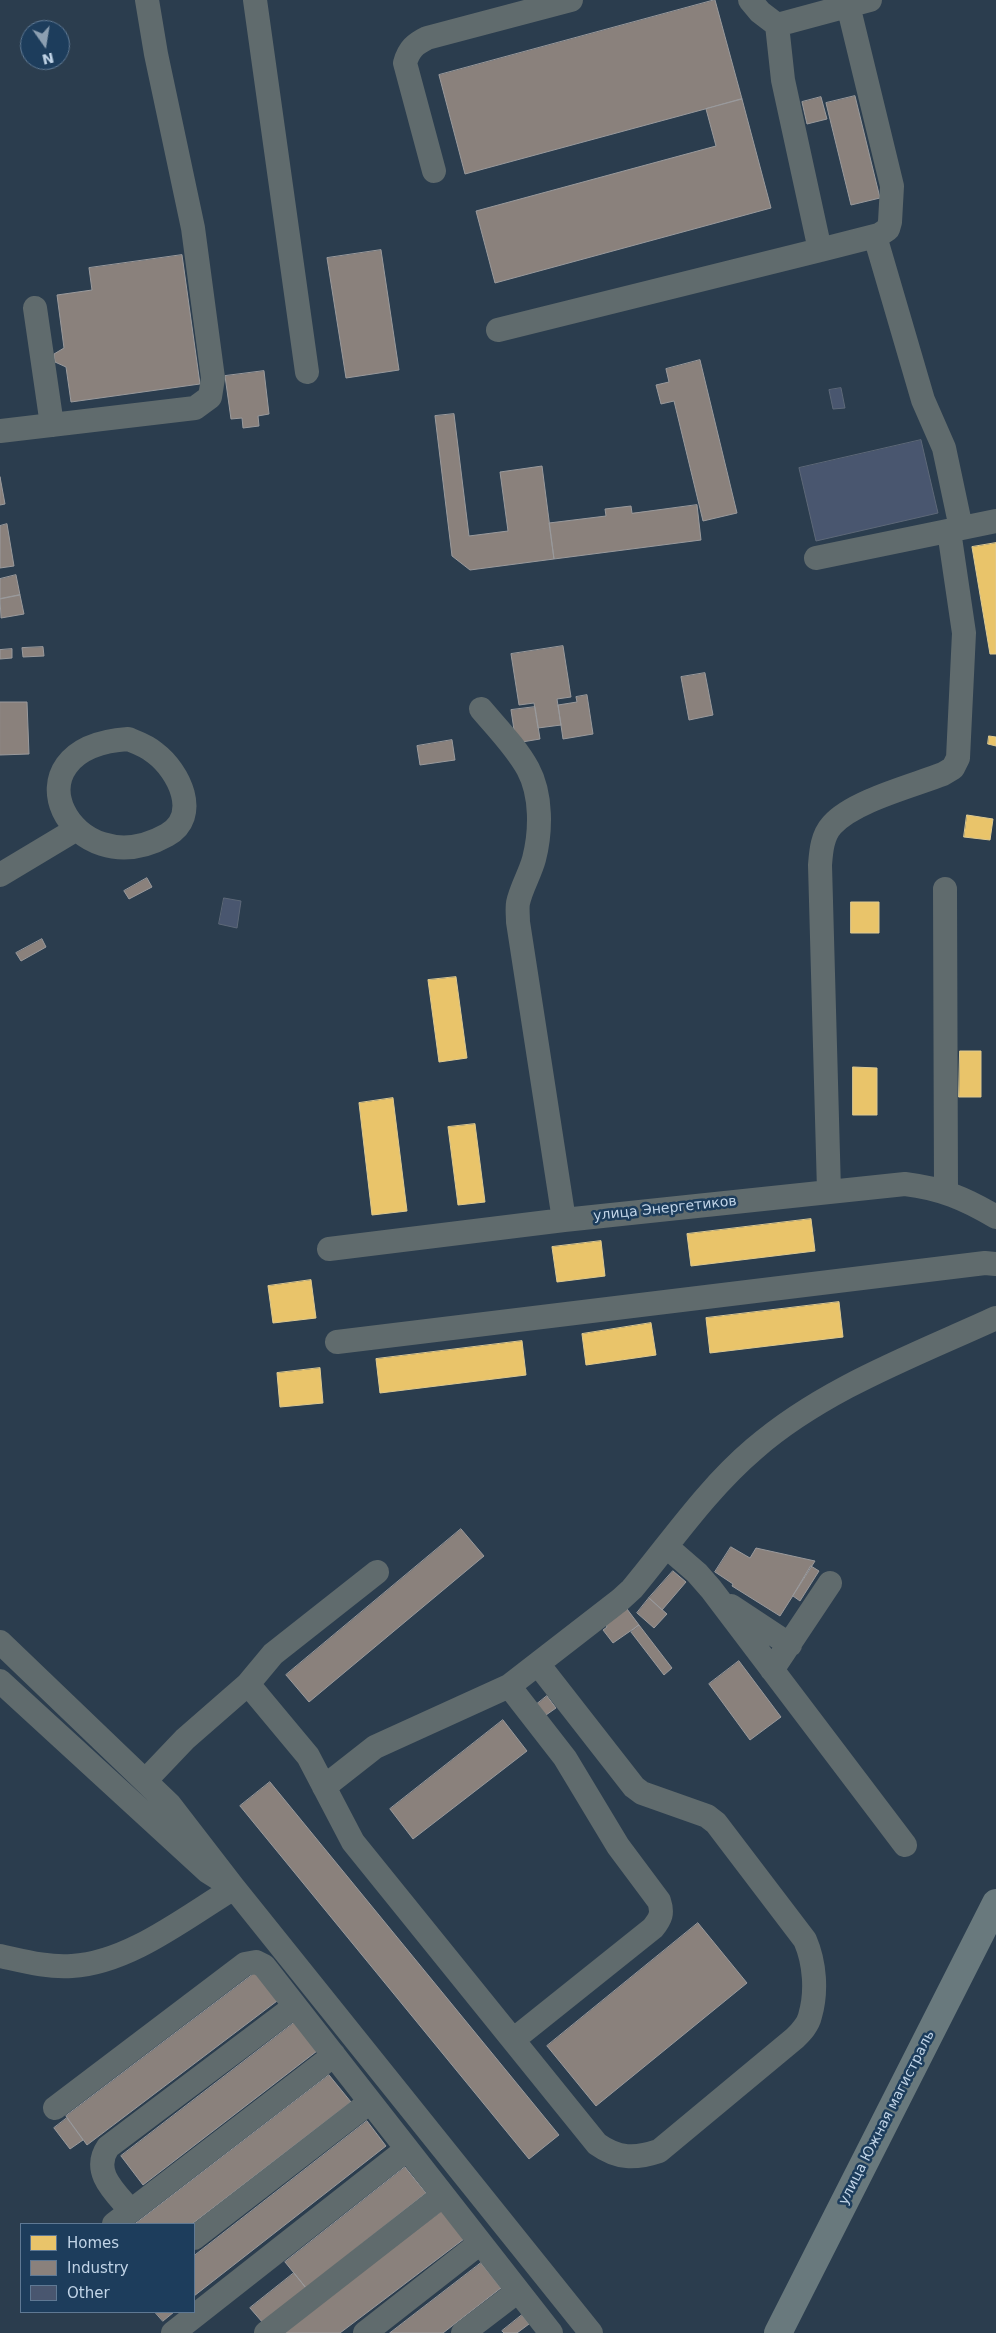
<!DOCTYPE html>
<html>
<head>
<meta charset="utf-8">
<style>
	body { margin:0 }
	#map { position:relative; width:996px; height:2333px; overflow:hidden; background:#2b3d4e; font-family:"DejaVu Sans",sans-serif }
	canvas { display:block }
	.legend { position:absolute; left:20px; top:2223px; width:175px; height:90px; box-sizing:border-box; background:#1d3d5c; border:1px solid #5f7994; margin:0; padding:6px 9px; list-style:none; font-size:15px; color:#c1d4e7 }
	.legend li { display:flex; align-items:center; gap:10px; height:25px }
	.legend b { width:25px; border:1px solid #5f7994 }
	.north { position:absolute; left:20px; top:20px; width:50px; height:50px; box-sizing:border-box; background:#1d3d5c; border:1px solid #5f7994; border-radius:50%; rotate:167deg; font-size:14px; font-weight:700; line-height:20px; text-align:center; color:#c1d4e7 }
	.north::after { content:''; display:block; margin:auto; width:18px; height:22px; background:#8c9fb1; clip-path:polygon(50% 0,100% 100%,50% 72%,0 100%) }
</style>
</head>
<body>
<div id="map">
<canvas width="996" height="2333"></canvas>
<ul class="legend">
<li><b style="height:14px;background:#e9c46a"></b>Homes</li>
<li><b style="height:14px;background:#8a817c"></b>Industry</li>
<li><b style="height:14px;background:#49566f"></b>Other</li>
</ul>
<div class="north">N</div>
</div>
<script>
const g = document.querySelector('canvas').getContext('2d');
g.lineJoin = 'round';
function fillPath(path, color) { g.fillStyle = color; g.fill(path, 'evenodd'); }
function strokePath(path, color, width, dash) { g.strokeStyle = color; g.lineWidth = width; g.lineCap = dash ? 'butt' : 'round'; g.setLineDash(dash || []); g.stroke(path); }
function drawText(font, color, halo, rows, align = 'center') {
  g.font = font + ' "DejaVu Sans",sans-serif'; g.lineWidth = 5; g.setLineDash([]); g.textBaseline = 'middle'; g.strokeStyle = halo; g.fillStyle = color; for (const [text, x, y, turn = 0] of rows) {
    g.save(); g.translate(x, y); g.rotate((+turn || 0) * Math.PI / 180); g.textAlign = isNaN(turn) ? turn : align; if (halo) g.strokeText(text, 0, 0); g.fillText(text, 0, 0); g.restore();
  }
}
const homes = new Path2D(`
	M996 543V654H990L972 547Z
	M989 736 996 737V746L988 744Z
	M967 815 993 819 990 840 964 837Z
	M851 902H879V933H851Z
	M456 977 467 1058 439 1062 428 980Z
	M960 1051H981V1097H959Z
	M853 1067 877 1068V1115H853Z
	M393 1098 407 1211 372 1215 359 1103Z
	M475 1124 485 1202 458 1205 448 1127Z
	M811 1219 815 1251 691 1266 687 1234Z
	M601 1241 605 1276 557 1282 552 1247Z
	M311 1280 316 1318 273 1323 268 1286Z
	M839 1302 843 1337 710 1353 706 1318Z
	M651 1323 656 1355 586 1365 582 1334Z
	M522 1341 526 1375 380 1393 376 1359Z
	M320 1368 323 1403 280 1407 277 1373Z`);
fillPath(homes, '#e9c46a');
strokePath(homes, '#ddc990', 1);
const industry = new Path2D(`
	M715 0 742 99 465 174 439 75Z
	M855 96 880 198 851 205 826 103Z
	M821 97 827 119 807 124 802 102Z
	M742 99 771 208 495 283 476 211 716 146 706 109Z
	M381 250 399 370 346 378 327 258Z
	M182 255 200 384 71 402 66 367 55 362 54 354 64 348 57 295 92 290 89 268Z
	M700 360 737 513 703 521 674 401 661 404 656 385 669 382 666 369Z
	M264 371 269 414 258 416 259 426 243 428 242 418 231 419 225 376Z
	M454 414 469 536 508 531 500 472 542 466 554 559 470 570 452 556 435 416Z
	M0 477 5 504 0 505Z
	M697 505 701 540 554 559 549 523 606 516 605 509 631 506 632 513Z
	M7 524 14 566 0 568V526Z
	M16 575 20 595 0 599V579Z
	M20 595 24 614 1 618 0 599Z
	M563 646 571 697 557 699 561 725 538 728 534 703 519 705 511 654Z
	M43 647 44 656 23 657 22 648Z
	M12 649V658L0 659V650Z
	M705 673 713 715 689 720 681 677Z
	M587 695 593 734 563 739 558 705 577 702 576 697Z
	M0 702H27L29 754 0 755Z
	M535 707 540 739 516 743 511 710Z
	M452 740 455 760 420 765 417 746Z
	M147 878 152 887 129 899 124 891Z
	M42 939 46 947 21 961 16 953Z
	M461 1529 484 1556 309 1702 286 1675Z
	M731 1547 750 1558 756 1548 815 1561 780 1616 732 1586 733 1584 715 1572Z
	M811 1566 819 1571 800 1601 793 1596Z
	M673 1571 686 1582 662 1610 649 1598Z
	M649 1598 667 1614 654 1628 637 1613Z
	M627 1609 639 1625 613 1643 603 1630 607 1627 606 1625Z
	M639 1625 672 1668 664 1675 631 1632Z
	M739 1661 781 1717 750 1740 709 1684Z
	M547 1696 556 1708 546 1715 537 1704Z
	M503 1720 527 1751 413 1839 390 1809Z
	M270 1782 559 2135 529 2159 240 1806Z
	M698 1923 747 1983 596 2106 547 2046Z
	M256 1972 277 2001 87 2145 66 2116Z
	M295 2022 317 2051 143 2185 121 2156Z
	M329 2075 351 2102 192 2224H135Z
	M67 2118 83 2140 70 2149 54 2128Z
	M367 2121 386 2146 194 2296V2256Z
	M405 2167 426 2193 306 2288 285 2262Z
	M442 2211 464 2239 340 2333H282Z
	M481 2263 501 2288 443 2333H390Z
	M294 2273 306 2288 263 2323 250 2308Z
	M155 2312H174L163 2321Z
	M522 2315 529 2324 517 2333H504L502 2331Z`);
fillPath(industry, '#8a817c');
strokePath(industry, '#9a9a9c', 1);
const building = new Path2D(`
	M841 388 845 408 833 409 829 390Z
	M921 440 938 513 816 541 799 468Z
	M224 898 241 901 237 928 219 924Z`);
fillPath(building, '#49566f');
strokePath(building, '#5d6878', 1);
strokePath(new Path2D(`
	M255 0 307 372
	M750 0 760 12 777 25
	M434 171 405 63C409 49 415 44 427 38L571 0
	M875 236 923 400 944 448 961 528
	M820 250 879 235 888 229 890 222 892 186 848 5
	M35 308 52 425
	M498 330 820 250 783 80 777 25 870 0
	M0 431 195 408 210 397 213 378 193 228 156 54 147 0
	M816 558 996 521
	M481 709C497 728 516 747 528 769 542 795 541 832 534 859 530 874 521 888 518 903 517 908 518 916 518 922L564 1220
	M128 739C138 743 147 746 155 753 179 771 201 816 167 835 71 889 0 748 128 739Z
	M0 875 75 830
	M945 889 946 1191
	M829 1191 820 865C821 852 822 836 832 825 853 801 912 786 943 774L953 768 958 758 964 633 949 531
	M329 1249 564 1220 905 1184C940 1188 966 1199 996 1217
	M337 1342 985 1263 996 1264
	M667 1547 697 1573 711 1589 905 1845
	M731 1606 790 1645
	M0 1642 170 1805 234 1888C186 1917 129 1963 72 1966 49 1968 23 1961 0 1956
	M772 1670 830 1583
	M0 1681 207 1871 234 1888 591 2333
	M248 1684 308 1756 353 1842 597 2144C618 2159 635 2159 659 2151L795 2038C801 2032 808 2025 810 2016 817 1992 815 1963 805 1940L716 1823 707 1816 642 1793 634 1787 538 1664
	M509 1686 565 1758 618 1846 659 1901C663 1913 661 1918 653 1928L513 2040
	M145 1781 185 1739 248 1684 273 1654 377 1572
	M324 1787 375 1747 509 1686 620 1600 632 1589C671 1542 707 1489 754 1449 823 1389 913 1356 996 1318
	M55 2108 245 1964 256 1962 264 1966 551 2333
	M131 2211C115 2192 91 2172 108 2147L295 2006
	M114 2224 334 2055
	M194 2238 370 2102
	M173 2333 407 2149
	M266 2333 443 2195
	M365 2333 480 2243
	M463 2333 518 2291`), '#606b6d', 24);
strokePath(new Path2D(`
	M778 2333 996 1903`), '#69797d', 28);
drawText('14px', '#c1d4e7', '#1d3d5c', [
	["улица Энергетиков",665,1209,-6],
	["улица Южная магистраль",887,2118,-63]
]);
</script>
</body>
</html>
